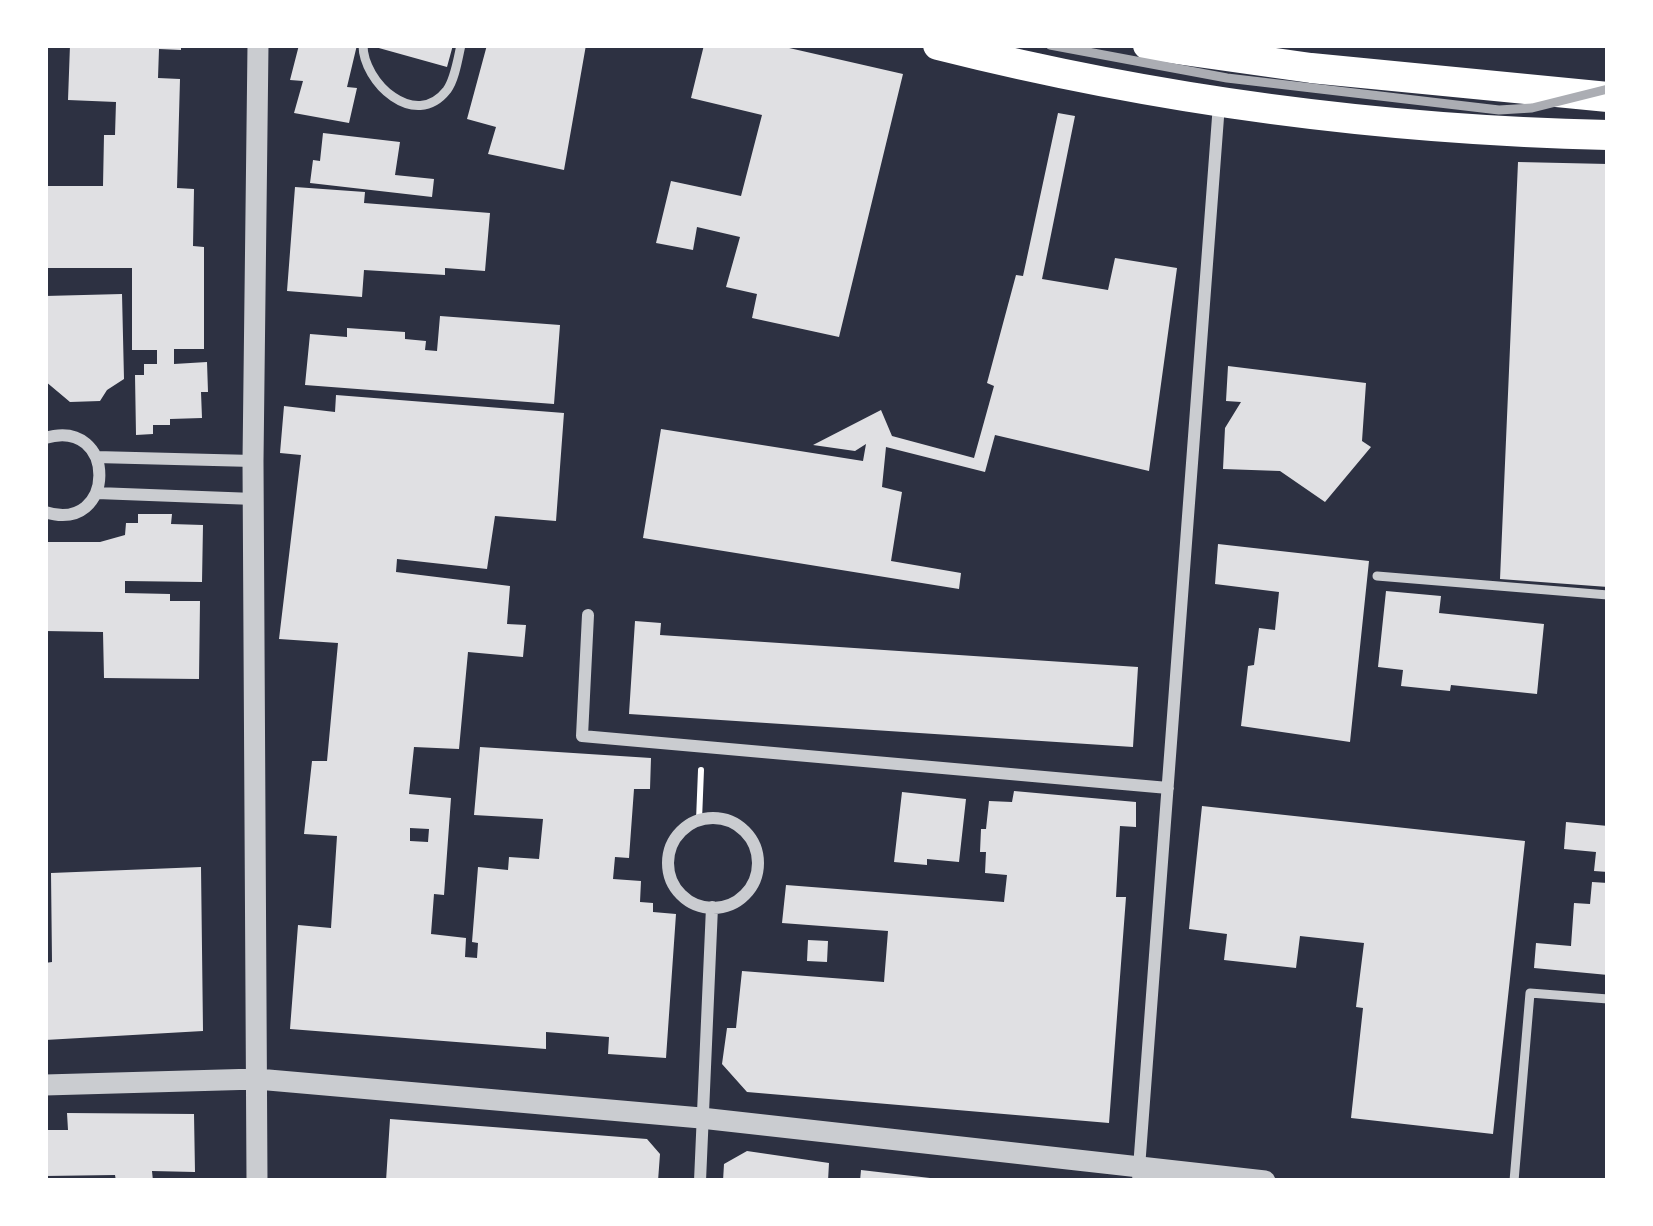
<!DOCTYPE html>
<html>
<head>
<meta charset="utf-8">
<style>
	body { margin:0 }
	#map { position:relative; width:1653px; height:1226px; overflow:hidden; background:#2d3142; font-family:"Roboto Serif",serif }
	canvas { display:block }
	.frame { position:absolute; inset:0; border:48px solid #fff; pointer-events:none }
</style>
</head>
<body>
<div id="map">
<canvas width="1653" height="1226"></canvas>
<div class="frame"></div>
</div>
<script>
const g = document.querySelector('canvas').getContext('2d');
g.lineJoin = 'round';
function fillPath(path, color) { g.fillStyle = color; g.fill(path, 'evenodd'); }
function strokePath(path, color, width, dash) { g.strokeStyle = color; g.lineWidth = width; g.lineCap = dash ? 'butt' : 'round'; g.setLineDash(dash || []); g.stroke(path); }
fillPath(new Path2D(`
	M70 45H181V50L159 49 158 78 180 79 177 188 194 189 193 246 204 247V349H174V364L207 362 208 392H201L202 418 170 419V425H153V434L136 435 135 375H144V364H157V350H132V268H45V186H103L104 135H115L116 102 68 100Z
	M299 45H357L347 87 357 88 349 123 294 113 303 81 290 80Z
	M368 45H453L447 67Z
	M487 45H586L564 170 488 154 496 127 467 119Z
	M704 45H776L903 74 839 337 752 318 757 294 726 287 740 237 697 227 693 250 656 243 671 181 741 196 762 115 691 98Z
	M1058 113 1075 116 1042 279 1108 290 1115 258 1177 268 1149 471 995 435 985 472 886 447 882 487 902 492 891 561 961 573 959 589 643 538 661 429 863 461 866 444 855 451 813 445 881 410 892 436 974 458 994 386 987 383 1016 275 1023 276Z
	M323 133 400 142 395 175 434 179 432 197 310 183 313 160 320 161Z
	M1518 162 1608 164V587L1500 579Z
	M295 187 365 192 364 203 490 213 485 271 445 268V275L364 270 362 297 287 291Z
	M122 294 124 379 107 390 100 401 70 402 45 381V296Z
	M440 316 560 325 554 404 305 385 310 334 347 337V328L405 332V339L426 341 425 350 437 351Z
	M1228 366 1366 383 1362 441 1371 447 1325 502 1280 471 1223 469 1225 428 1241 402 1226 401Z
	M336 395 564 413 556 521 495 516 487 569 397 559 396 572 510 586 507 624 526 625 523 657 468 652 459 749 414 747 409 794 451 798 444 895 434 894 431 934 466 938 465 957 477 958 478 943 472 942 478 867 508 870 509 857 539 859 543 819 474 815 480 747 651 758 650 789H634L629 858 615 857 613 879 641 881 640 902 653 903V912L676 914 666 1058 608 1054 609 1037 546 1032V1049L290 1029 298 925 331 928 337 836 304 834 312 761H327L338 643 279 639 301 455 280 453 284 406 335 412ZM410 828 429 829 428 842 410 841Z
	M138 514H172L171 524 203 525 202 582 125 581V593L170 594V601H200L199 679 104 678 103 632 45 631 48 542H100L125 535 126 523H138Z
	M1218 544 1369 561 1350 742 1241 726 1248 666 1254 665 1259 628 1275 630 1279 592 1215 584Z
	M1386 591 1441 596 1439 613 1544 624 1537 694 1451 685 1450 691 1401 686 1403 670 1378 667Z
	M635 621 661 623 660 635 1138 667 1133 747 629 714Z
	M1014 791 1136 802V827L1120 826 1116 897H1126L1109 1123 747 1092 722 1064 727 1028H736L742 971 884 982 888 931 782 923 786 885 1004 902 1007 875 985 873 986 852H980L981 829H986L989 801 1012 802Z
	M902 792 966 799 959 862 927 859V865L894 862Z
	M1202 806 1525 841 1493 1134 1351 1118 1363 1008 1356 1007 1364 943 1300 936 1296 968 1224 960 1227 934 1189 929Z
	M1566 822 1608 826V872L1594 871 1596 852 1564 849Z
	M201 867 203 1031 45 1040V963L52 962 51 873Z
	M1592 882 1608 883V975L1534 968 1536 943 1571 946 1574 903 1590 904Z
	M808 940 828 941 827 962 807 961Z
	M67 1113 194 1114 195 1172 152 1171 153 1181H116L115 1175 45 1176V1130H68Z
	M390 1119 647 1139 660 1154 658 1181H386Z
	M747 1151 829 1163 828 1181H723L724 1164Z
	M861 1170 930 1178 929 1181H860Z`), '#e0e0e3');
strokePath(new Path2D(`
	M699 820 701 770`), '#fff', 6);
strokePath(new Path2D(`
	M363 45C363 82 415 131 447 90 455 79 458 58 461 45
	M1377 576 1608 595
	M1514 1181 1530 993 1608 999`), '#caccd0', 9);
strokePath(new Path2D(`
	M45 438C118 416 117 535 45 512
	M96 457 253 461
	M97 493 254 499
	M588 615 582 736 1168 788
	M668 863a45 45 0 1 1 90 0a45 45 0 1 1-90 0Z
	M700 1181 712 907
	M1138 1181 1219 104`), '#caccd0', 12);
strokePath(new Path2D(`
	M45 1085 257 1079 701 1118 1265 1181
	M257 1181 253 461 258 45`), '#caccd0', 21);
strokePath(new Path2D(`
	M938 45C1156 100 1383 130 1608 135
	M1148 45 1311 68 1608 97`), '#fff', 30);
strokePath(new Path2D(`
	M1050 45 1227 78 1499 110 1532 108 1608 89`), '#abadb3', 9);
</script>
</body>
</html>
